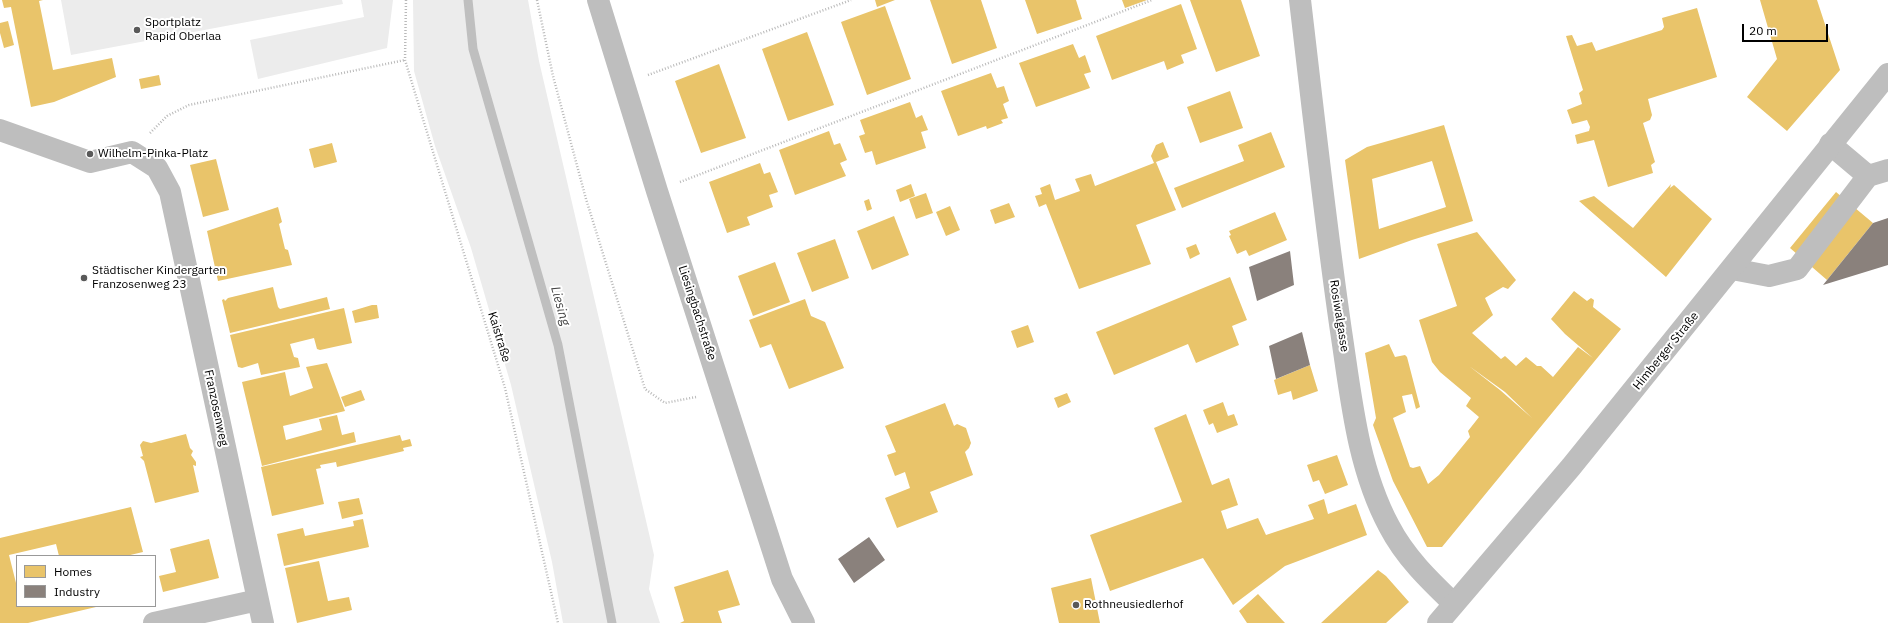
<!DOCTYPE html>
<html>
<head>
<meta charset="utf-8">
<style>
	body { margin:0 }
	#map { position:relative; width:1888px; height:623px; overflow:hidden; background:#fff; font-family:"IBM Plex Sans",sans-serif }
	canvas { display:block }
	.legend { position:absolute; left:16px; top:555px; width:140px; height:52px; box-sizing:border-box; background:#fff; border:1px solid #999; margin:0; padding:5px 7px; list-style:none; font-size:12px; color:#000 }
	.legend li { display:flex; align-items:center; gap:8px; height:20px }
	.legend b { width:20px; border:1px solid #999 }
	.scale { position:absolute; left:1742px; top:24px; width:86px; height:18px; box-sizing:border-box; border:2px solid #000; border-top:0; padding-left:5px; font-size:12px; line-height:14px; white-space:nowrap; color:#000; -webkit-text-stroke:3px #fff; paint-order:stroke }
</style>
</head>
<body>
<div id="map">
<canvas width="1888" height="623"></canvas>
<ul class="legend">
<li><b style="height:11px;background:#e9c46a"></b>Homes</li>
<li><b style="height:11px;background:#8a817c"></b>Industry</li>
</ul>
<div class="scale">20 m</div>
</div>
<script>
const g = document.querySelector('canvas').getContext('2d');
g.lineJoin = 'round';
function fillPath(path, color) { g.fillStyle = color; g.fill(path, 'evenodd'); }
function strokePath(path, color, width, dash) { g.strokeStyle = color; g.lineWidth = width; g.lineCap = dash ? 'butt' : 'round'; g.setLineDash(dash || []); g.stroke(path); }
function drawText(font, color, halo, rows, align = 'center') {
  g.font = font + ' "IBM Plex Sans",sans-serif'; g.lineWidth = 4; g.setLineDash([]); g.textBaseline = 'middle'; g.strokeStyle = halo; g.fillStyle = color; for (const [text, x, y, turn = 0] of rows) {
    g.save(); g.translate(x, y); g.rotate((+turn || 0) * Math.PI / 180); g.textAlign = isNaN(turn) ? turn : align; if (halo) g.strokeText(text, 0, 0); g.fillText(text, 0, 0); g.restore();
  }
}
fillPath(new Path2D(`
	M61 0H342L343 4 71 55Z
	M361 0H393L387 48 258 79 250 40 364 17Z
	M413 0H528L539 61 654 555 649 589 660 623H563L552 562 511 385 471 248 435 146 414 71Z`), '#ececec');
fillPath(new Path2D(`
	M2 0H43L39 1 53 70 112 58 116 77 54 102 31 107 11 7 4 8Z
	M875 0H895L877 7Z
	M930 0H981L997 48 952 64Z
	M1025 0H1076L1082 19 1037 34Z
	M1122 0H1147L1125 8Z
	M1190 0H1241L1260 56 1216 72Z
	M1760 0H1817L1840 70 1787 131 1747 97 1777 59Z
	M1181 4 1197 49 1181 55 1184 63 1167 70 1164 61 1112 80 1096 36Z
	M885 6 911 79 867 95 841 22Z
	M1697 8 1717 77 1648 99 1652 115 1650 120 1643 123 1655 162 1651 165 1653 173 1608 187 1594 140 1577 144 1575 135 1589 131 1590 127 1587 120 1572 124 1567 110 1582 104 1579 93 1583 90 1566 36 1572 35 1577 46 1592 42 1596 51 1662 30 1664 27 1662 18Z
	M8 21 14 45 4 48 0 33V23Z
	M807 32 834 105 788 121 762 49Z
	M1073 44 1079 58 1085 55 1091 72 1084 74 1090 88 1036 107 1019 63Z
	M719 64 746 138 701 153 675 81Z
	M991 73 997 88 1004 86 1009 101 1003 104 1008 118 1001 120 1003 123 987 129 986 126 958 136 941 91Z
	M159 75 161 85 141 89 139 79Z
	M1230 91 1243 128 1200 143 1187 107Z
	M910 102 916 118 922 115 928 130 921 132 926 148 876 165 872 151 865 153 859 136 865 134 860 120Z
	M1444 125 1473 221 1412 240 1359 259 1345 160 1367 147ZM1432 161 1446 207 1379 229 1372 179Z
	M829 131 834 145 840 143 847 160 840 163 846 176 795 195 779 150Z
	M1271 132 1285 167 1182 208 1174 188 1244 161 1238 145Z
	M1163 142 1169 157 1156 162 1176 210 1136 225 1151 264 1079 289 1046 204 1039 207 1035 196 1042 194 1040 188 1050 184 1055 200 1080 191 1075 179 1091 174 1095 186 1154 163 1151 156 1156 145Z
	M332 143 337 162 314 168 309 149Z
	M216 159 229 210 203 217 190 165Z
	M760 163 764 174 770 172 778 192 769 195 773 207 747 217 750 225 727 233 709 182Z
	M911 184 915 196 900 202 896 190Z
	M1671 184 1670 188 1674 185 1712 219 1666 277 1579 201 1594 196 1633 228Z
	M1836 192 1873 223 1827 280 1790 248Z
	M926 193 933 213 916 219 909 199Z
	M869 199 872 209 867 211 864 201Z
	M1009 203 1015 217 995 224 990 210Z
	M950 206 960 230 946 236 936 212Z
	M278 207 282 222 279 224 285 249 288 250 292 265 218 281 207 231Z
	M1275 212 1287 240 1249 256 1246 250 1237 254 1229 236 1231 235 1229 231Z
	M894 216 909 255 872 270 857 231Z
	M1477 232 1516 280 1508 289 1503 287 1485 298 1493 315 1472 333 1501 359 1505 356 1516 366 1526 357 1537 366H1541L1553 377 1578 347 1593 358 1565 334 1551 319 1574 291 1587 301 1591 298 1594 300 1593 307 1621 329 1442 547H1427L1393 481 1373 425 1376 418 1365 353 1389 344 1395 357 1405 355 1407 357 1420 407 1416 409 1412 394 1402 396 1406 412 1393 418 1410 467 1413 468 1420 466 1428 484 1439 475 1470 437 1468 431 1479 417 1466 406 1471 398 1440 372 1432 362 1419 320 1457 306 1437 244ZM1469 366 1505 392 1532 418 1500 390Z
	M835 239 849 278 812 292 797 253Z
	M1196 244 1200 254 1190 259 1186 248Z
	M775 262 790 302 753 316 738 276Z
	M1230 277 1247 320 1232 326 1239 345 1196 363 1188 344 1114 375 1096 332Z
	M273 287 278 307 280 309 327 297 330 309 230 333 222 300 224 299 225 301 228 298Z
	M805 299 811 316 825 322 844 368 789 389 771 344 760 348 749 320Z
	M372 305H377L379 318 355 323 352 311Z
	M344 308 352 343 320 350 317 349 314 338 290 344 294 357 298 358 300 367 261 375 258 363 242 368 238 367 230 335Z
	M1028 325 1034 342 1017 348 1011 331Z
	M327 363 345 411 283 426 286 440 322 430 319 419 337 415 342 435 354 432 356 442 262 466 242 382 285 372 290 396 313 388 306 367Z
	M1310 365 1318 391 1293 400 1291 391 1278 395 1274 380Z
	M361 390 365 400 345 407 341 397Z
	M1067 393 1071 402 1058 408 1054 398Z
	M1223 402 1228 416 1234 414 1238 425 1217 433 1213 423 1209 425 1203 410Z
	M945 403 954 426 957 424 966 428 971 443 969 448 965 452 973 475 930 492 938 512 897 528 885 498 910 488 905 472 895 476 887 455 896 452 885 426Z
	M1186 414 1212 485 1229 478 1238 505 1221 511 1227 529 1258 518 1266 535 1314 519 1308 505 1324 499 1328 514 1356 504 1367 535 1285 566 1233 605 1203 558 1110 591 1090 535 1182 502 1154 428Z
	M186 434 190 448 193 451 191 455 196 462V466L193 465 199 492 155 503 144 461 140 457 143 456 140 445 143 441 151 443Z
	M400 435 402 441 410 439 412 446 403 448 404 451 337 467 336 462 320 465 321 468 316 469 324 504 272 516 261 467Z
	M1337 455 1348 485 1325 494 1319 480 1313 482 1307 465Z
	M359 498 363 514 342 519 338 502Z
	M131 507 143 552 126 556H59L56 544 9 555 17 587V606L96 607 28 623H0V538Z
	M363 519 369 547 284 566 277 534 303 528 305 536 354 526 353 521Z
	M209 539 219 578 163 592 159 576 176 572 170 549Z
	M319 561 328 601 349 597 352 610 297 623 285 568Z
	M728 570 740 605 718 611 722 623H680L684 621 674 587Z
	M1378 570 1386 576 1409 602 1386 623H1321Z
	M1091 578 1100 623H1059L1051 588Z
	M1258 594 1285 623H1247L1239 611Z`), '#e9c46a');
fillPath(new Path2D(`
	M1888 218V265L1823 285 1873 223Z
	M1290 251 1294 285 1257 301 1249 267Z
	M1302 332 1310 365 1276 379 1269 346Z
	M869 537 885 560 854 583 838 559Z`), '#8a817c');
strokePath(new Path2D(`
	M468 0 473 49 558 345 612 623`), '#bfbfbf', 9);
strokePath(new Path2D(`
	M406 0 405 60 505 388 558 623
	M537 0 553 76 586 199 645 389 665 403 696 397
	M648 75 851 0
	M150 133 167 116 189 105 405 60
	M680 182 1152 0`), '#b9b9b9', 2.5, [1, 2]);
strokePath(new Path2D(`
	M598 0 657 191 782 579 804 623
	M1300 0C1313 110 1325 221 1341 331 1351 396 1357 466 1389 526 1405 557 1429 580 1454 604
	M0 130 90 162 132 152 157 168 170 192 263 623
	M1868 176 1888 170
	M1732 269 1769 276 1797 269 1868 176 1830 144
	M154 623 258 600`), '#bebebe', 22);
strokePath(new Path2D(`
	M1438 623 1571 467 1888 74`), '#bebebe', 22);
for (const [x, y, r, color] of [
	[137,30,4,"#595959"],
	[90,154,4,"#595959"],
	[84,278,4,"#595959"],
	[1076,605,4,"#595959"]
]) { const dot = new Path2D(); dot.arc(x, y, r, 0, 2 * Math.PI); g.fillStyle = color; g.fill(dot); strokePath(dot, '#fff', 1.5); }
drawText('12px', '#000', '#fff', [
	["Sportplatz",145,23],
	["Rapid Oberlaa",145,37],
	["Wilhelm-Pinka-Platz",98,154],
	["Städtischer Kindergarten",92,271],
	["Franzosenweg 23",92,285],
	["Rothneusiedlerhof",1084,605]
], 'left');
drawText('12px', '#000', '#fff', [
	["Liesingbachstraße",697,313,72],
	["Rosiwalgasse",1339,316,81],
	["Kaistraße",499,337,73],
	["Himberger Straße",1666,351,-51],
	["Franzosenweg",216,408,78]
]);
drawText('italic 13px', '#444', '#fff', [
	["Liesing",560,306,74]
]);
</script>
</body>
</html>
